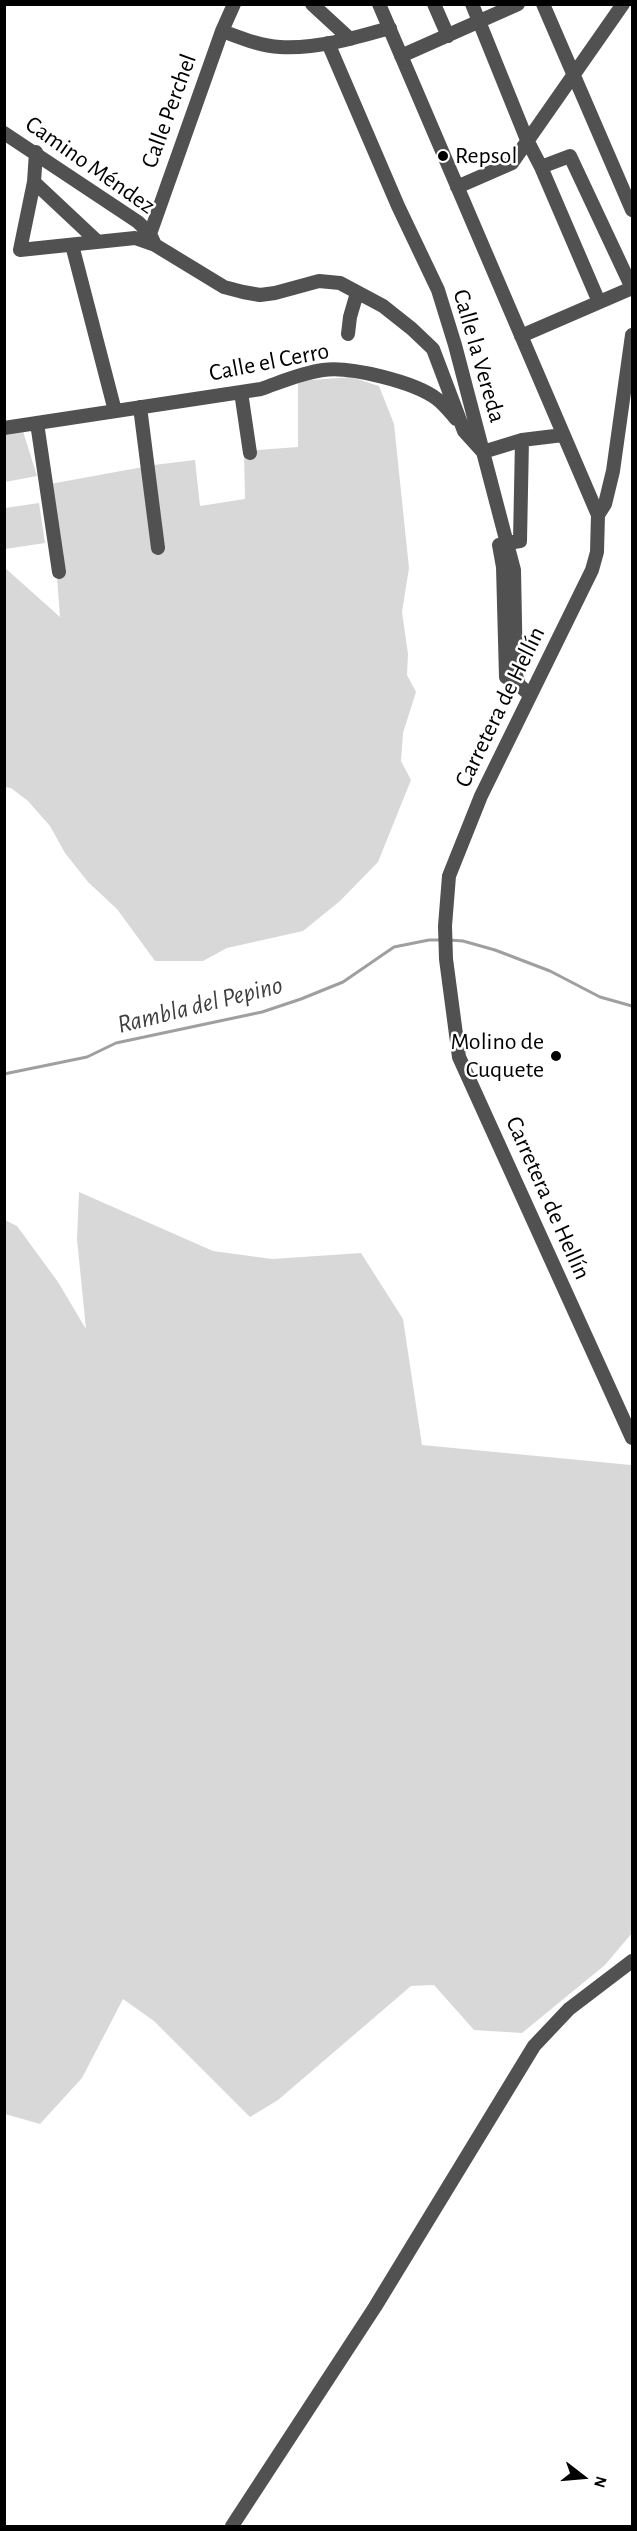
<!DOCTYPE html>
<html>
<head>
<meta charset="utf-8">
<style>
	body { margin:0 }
	#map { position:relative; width:637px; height:2531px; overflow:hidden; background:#fff; font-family:"Alegreya Sans",sans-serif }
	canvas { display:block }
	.frame { position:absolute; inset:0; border:6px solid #000; pointer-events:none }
	.north { position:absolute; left:553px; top:2447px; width:60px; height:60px; -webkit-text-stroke:4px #fff; paint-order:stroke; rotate:106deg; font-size:16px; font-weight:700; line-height:24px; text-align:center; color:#000 }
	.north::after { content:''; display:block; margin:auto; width:21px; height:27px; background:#000; clip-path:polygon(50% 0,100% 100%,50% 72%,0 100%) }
</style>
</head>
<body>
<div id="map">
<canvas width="637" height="2531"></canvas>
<div class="frame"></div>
<div class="north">N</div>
</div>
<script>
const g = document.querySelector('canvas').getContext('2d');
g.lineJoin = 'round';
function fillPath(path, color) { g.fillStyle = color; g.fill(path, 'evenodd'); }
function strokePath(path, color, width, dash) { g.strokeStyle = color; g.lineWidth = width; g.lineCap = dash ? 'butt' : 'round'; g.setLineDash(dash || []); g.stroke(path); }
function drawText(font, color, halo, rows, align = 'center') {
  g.font = font + ' "Alegreya Sans",sans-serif'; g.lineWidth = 5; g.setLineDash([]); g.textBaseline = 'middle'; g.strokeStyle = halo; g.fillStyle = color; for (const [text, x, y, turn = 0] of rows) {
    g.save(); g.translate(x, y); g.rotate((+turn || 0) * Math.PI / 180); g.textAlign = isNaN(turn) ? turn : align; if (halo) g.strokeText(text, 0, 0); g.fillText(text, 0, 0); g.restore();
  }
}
fillPath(new Path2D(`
	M351 377 379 386 394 424 409 568 402 612 408 654 407 675 416 692 403 733 401 761 411 780 378 862 340 901 303 931 227 948 203 961H155L117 909 88 882 65 853 50 826 28 801 11 788 5 787 4 567 60 617 50 484 154 465 195 460 200 506 245 499 244 451 298 447V381Z
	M22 428 37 476 5 482 4 432Z
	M39 503 45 543 5 549V508Z
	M79 1192 213 1251 272 1259 361 1253 403 1319 422 1445 631 1465 632 1933 605 1965 522 2033 474 2030 434 1985 411 1986 278 2100 250 2117 154 2021 123 1999 82 2078 40 2124 5 2114V1220L17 1226 58 1282 86 1329 77 1239Z`), '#d8d8d8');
strokePath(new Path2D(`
	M449 940 463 941 495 950 550 971 600 997 632 1006
	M4 1074 87 1057 116 1043 262 1012 301 999 343 982 394 947 429 940H443`), '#9f9f9f', 3);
strokePath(new Path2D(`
	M312 4 350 39
	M379 4 598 515 597 552 592 570 481 796 449 876 445 926 446 959 459 1057 632 1438
	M434 4 448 36
	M472 4 527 140 541 167 599 302
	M543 4 632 210
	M222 31C241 38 260 46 280 47 317 49 355 38 390 28
	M328 43 398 206 438 290 455 345 514 570 516 675 519 685 529 694
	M401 56 518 4
	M4 133 138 222 150 234 155 245 224 287 243 292 260 295 275 293 319 281 340 283 383 306 412 329 433 349 464 431 483 452 522 440 563 435
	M541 167 570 156 632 288
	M34 182 36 152
	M457 187 512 163 623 4
	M150 234 222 31 234 4
	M98 242 34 182 20 250 135 238 155 245
	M72 245 115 411
	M348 334 350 317 357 293
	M521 336 632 288
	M241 392 250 453
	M140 407 158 548
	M37 423 59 572
	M4 428 261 389C281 382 301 373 323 370 350 366 415 382 437 399 444 404 450 412 456 419
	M598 515 605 504 613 471 632 335
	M508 543 520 541 522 440
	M499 545 503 567 506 677 519 685
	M232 2526 375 2307 534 2046 569 2009 632 1961`), '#515151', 14);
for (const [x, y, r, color] of [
	[443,156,6,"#000"],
	[556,1056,6,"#000"]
]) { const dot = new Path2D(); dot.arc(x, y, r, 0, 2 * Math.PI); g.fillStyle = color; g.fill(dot); strokePath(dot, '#fff', 2); }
drawText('24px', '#000', '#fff', [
	["Calle Perchel",169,111,-70],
	["Camino Méndez",90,165,35],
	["Calle la Vereda",479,356,74],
	["Calle el Cerro",269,362,-11],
	["Carretera de Hellín",500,707,-64],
	["Carretera de Hellín",548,1198,66]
]);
drawText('24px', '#000', '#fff', [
	["Repsol",455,156],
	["Molino de",544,1042,"right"],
	["Cuquete",544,1070,"right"]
], 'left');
drawText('italic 26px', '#404040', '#fff', [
	["Rambla del Pepino",200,1005,-14]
]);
</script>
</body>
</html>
